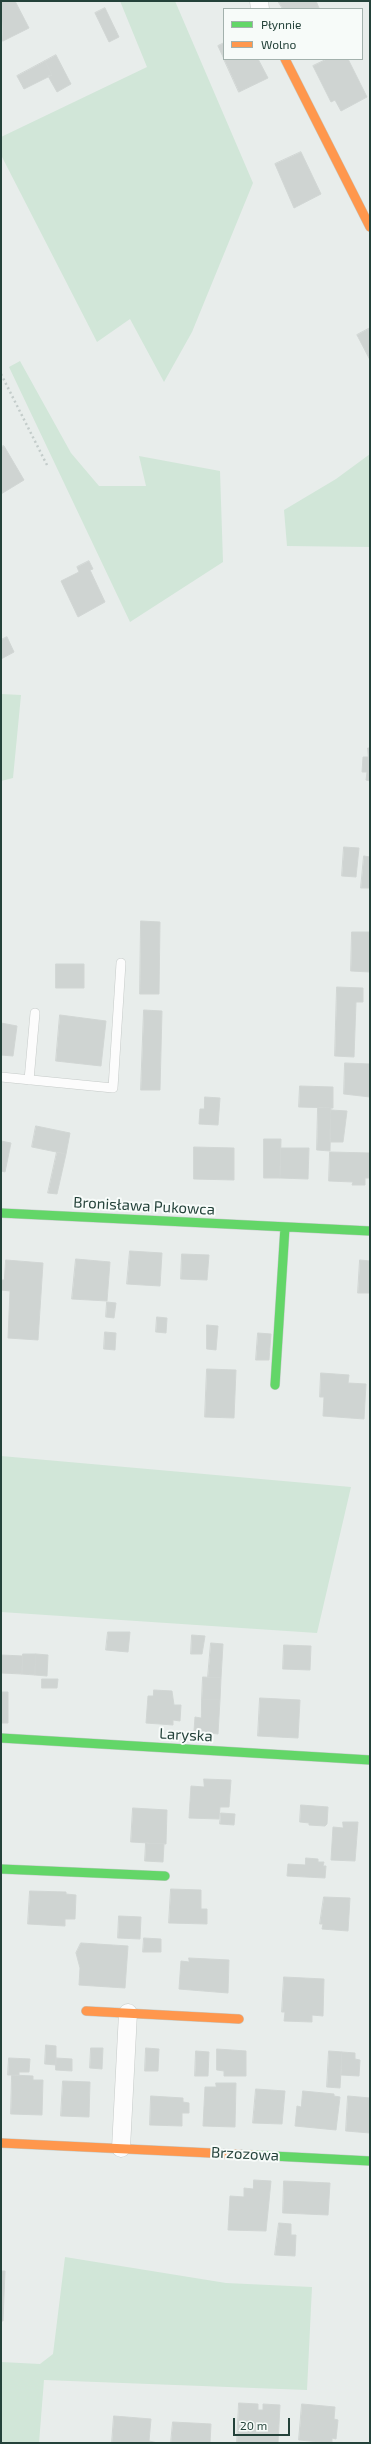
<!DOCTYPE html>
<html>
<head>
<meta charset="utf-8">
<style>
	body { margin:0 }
	#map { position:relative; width:371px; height:2444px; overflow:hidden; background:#e8edeb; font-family:"Exo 2",sans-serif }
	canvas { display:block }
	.frame { position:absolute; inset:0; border:2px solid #24423a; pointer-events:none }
	.legend { position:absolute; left:223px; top:8px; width:140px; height:52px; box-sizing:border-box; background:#f7fbf9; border:1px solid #a3b1ad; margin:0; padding:5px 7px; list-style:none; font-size:12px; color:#24423a }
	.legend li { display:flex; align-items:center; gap:8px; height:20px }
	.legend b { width:20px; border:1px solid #a3b1ad }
	.scale { position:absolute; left:233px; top:2418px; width:57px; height:18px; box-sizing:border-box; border:2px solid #24423a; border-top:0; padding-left:5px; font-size:12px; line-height:14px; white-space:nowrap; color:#24423a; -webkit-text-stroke:3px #f7fbf9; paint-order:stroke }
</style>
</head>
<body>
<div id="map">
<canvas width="371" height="2444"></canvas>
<div class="frame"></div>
<ul class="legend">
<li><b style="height:5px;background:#63d668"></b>Płynnie</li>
<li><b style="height:5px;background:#ff974d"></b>Wolno</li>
</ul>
<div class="scale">20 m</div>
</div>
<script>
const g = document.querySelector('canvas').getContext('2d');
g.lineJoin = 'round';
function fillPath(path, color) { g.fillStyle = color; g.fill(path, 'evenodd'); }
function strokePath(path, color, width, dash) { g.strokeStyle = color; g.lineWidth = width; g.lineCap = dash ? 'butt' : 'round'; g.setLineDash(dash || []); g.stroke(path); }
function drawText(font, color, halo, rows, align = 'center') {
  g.font = font + ' "Exo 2",sans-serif'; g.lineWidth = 4; g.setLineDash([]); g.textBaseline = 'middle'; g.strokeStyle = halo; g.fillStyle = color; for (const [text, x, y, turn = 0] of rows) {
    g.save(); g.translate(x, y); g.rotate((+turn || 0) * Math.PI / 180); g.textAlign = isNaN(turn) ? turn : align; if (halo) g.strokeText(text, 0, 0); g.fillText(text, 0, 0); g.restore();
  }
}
fillPath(new Path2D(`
	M120 1H175L253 183 192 332 164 382 130 319 97 342 1 155V137L147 67Z
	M20 361 71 453 99 486H146L139 456 220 471 223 562 130 622 9 367Z
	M370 454V547L287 546 284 510 336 479Z
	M1 694 21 695 13 778 1 781Z
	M1 1456 351 1487 317 1633 1 1612Z
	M65 2257 226 2283 312 2287 307 2390 44 2380 39 2443H1V2362L40 2364 53 2354Z`), '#d1e6d8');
const building = new Path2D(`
	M1 1H15L29 28 3 41Z
	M278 1H316L319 8 283 9Z
	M105 8 119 37 109 42 95 13Z
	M224 43V59L218 46Z
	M56 55 71 84 57 92 48 76 52 75 45 61Z
	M224 59H258L268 78 239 92Z
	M327 59H348L367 97 341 111 335 100 331 102 313 66Z
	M45 61 52 75 24 89 17 76Z
	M301 152 321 194 294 208 275 164Z
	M370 328V360L357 335Z
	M4 446 24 480 1 494V447Z
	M89 561 93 569 90 570 105 602 78 617 61 581 79 572 77 567Z
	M7 637 14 652 1 659V640Z
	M368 748H370V781L366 780 367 772H362L363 757H368Z
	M344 847 359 848 356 877 342 876Z
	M364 856 370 857V888H361Z
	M141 921 160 922 159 994H140Z
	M352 932H370V972L351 971Z
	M56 964H84V988H56Z
	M337 987 363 988V1002H356L354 1057 335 1056Z
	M144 1010 162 1011 160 1090H141Z
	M60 1015 106 1021 101 1066 56 1061Z
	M1 1023 17 1026 13 1056 1 1055Z
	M345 1063 370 1064V1097L344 1094Z
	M300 1086 333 1087V1108L299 1107Z
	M205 1097 220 1098 218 1125 199 1124 200 1109H204Z
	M318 1107 331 1108 330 1151 317 1150Z
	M331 1110 347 1111 343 1142H330Z
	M36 1126 70 1133 66 1154 32 1147Z
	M264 1139H281L280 1178H264Z
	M1 1141 11 1143 5 1172 1 1171Z
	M194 1147 234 1148V1180L194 1179Z
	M281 1148H309L308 1179 280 1178Z
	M57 1152 66 1154 57 1194 48 1193Z
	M330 1152 370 1153V1178H365V1185H352L353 1182 329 1181Z
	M130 1251 162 1253 160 1286 127 1284Z
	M182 1254 209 1255 207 1280 181 1279Z
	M76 1259 110 1262 107 1301 72 1299Z
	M6 1260 43 1263 38 1340 8 1338 10 1291 1 1290V1280H4Z
	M360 1260 370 1261V1293H358Z
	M107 1302 116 1303 114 1318 106 1317Z
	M157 1317 167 1318 166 1333 156 1332Z
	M207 1325 218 1326 216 1350 207 1349Z
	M105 1332 116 1333 115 1350 104 1349Z
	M258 1333 271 1334 269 1360H256Z
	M207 1369 236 1370 234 1418 205 1417Z
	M321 1373 349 1375 348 1383 366 1384 364 1419 323 1416 324 1397H320Z
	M108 1632H130L128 1652 106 1650Z
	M192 1635 205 1636 202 1654H191Z
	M211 1643 223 1644 221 1678 208 1677Z
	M284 1645 311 1646 310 1670 283 1669Z
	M23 1654H36L35 1675 22 1674Z
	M36 1654 48 1655 47 1676 35 1675Z
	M1 1655 23 1656 22 1674 1 1673Z
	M203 1677 221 1678 220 1700 202 1699Z
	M42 1679H58L57 1688H42Z
	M154 1690 172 1691 174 1705H181L180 1721 173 1720V1725L146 1723 148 1696H153Z
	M1 1692H8V1723H1Z
	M260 1698 300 1700 298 1738 258 1736Z
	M202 1699 220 1700 218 1734 194 1731 195 1717 201 1718Z
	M204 1779 231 1780 229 1807H220L219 1819 189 1818 191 1786 204 1787Z
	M301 1805 328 1807 327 1824 325 1826 309 1825V1823L300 1822Z
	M133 1808 167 1810 166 1844 131 1842Z
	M221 1813 235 1814 234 1825 220 1824Z
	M343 1822H358L355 1861 331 1860 333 1827 343 1828Z
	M146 1843 164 1844 163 1862 145 1861Z
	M306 1858 318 1859V1862H324L323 1866H326L325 1878 287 1876 288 1864 305 1865Z
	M171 1889 201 1890V1909H207V1924L169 1923Z
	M30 1891 66 1892V1894L76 1895 75 1919H65V1926L28 1924Z
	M324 1897 350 1898 348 1931 322 1929 323 1924H320Z
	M119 1916 141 1917 140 1939 118 1938Z
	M144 1938 161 1939V1952H143Z
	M81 1943 128 1946 125 1988 79 1985 80 1968 76 1953Z
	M189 1958 229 1960 228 1993 179 1989 181 1961 189 1962Z
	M284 1977 324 1979 323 2016 312 2015V2022L284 2021 285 2012H282Z
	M46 2045 56 2046V2065L45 2064Z
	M91 2048H103L102 2069 90 2068Z
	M146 2048 159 2049 158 2071H145Z
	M217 2049 246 2051V2076H224V2071L217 2070Z
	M196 2051 209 2052 208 2076H195Z
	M329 2051 342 2052 340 2088 327 2087Z
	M342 2052 355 2053V2059L360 2060 359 2076 341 2075Z
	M9 2058 30 2059 29 2072H19V2075H8Z
	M56 2058 72 2059V2071L56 2070Z
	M12 2075 33 2076V2080H43L42 2115 11 2114Z
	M63 2081 90 2082 89 2117 61 2116Z
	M216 2083H236L235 2127 203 2126 205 2087H216Z
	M256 2089 285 2091 282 2124 253 2123Z
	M303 2091 334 2094V2096L340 2097 336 2130 295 2126 297 2106 301 2107Z
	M151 2096 183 2098V2102L189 2103V2113H182V2126L150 2125Z
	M348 2096 370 2098V2133L346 2131Z
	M254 2180 271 2181 266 2231 228 2230 230 2196 244 2197V2188L253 2189Z
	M284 2181 330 2183 328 2215 283 2213Z
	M279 2223 291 2224V2235H296L295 2256 275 2255Z
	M1 2271H5L3 2321H1Z
	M239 2403 258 2404V2410H263V2404L280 2405 278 2443H237Z
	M302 2404 335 2407 334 2419 338 2420 336 2439 332 2438V2443L299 2440Z
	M114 2416 151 2419 149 2441 158 2443H112Z
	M173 2422 211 2424 210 2443H171Z`);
fillPath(building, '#cfd4d2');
strokePath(building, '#d1d6d4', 1);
const lane = new Path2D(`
	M1 1077 113 1088 121 963
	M29 1080 35 1013`);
const street = new Path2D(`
	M259 1 260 9
	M121 2148 128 2013`);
const fast = new Path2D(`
	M1 1213 370 1231
	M275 1385 285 1227
	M1 1738 370 1760
	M1 1869 165 1876
	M253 2155 370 2161`);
const slow = new Path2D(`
	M285 59 370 227
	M86 2011 239 2019
	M1 2143 253 2155`);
strokePath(lane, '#c5cac8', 10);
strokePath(street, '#c5cac8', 19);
strokePath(fast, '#c3cbc8', 10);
strokePath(slow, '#c3cbc8', 10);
strokePath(new Path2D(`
	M1 374 48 467`), '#c3ccca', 2.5, [2, 3]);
strokePath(lane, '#fcfcfc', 9);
strokePath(street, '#fcfcfc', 18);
strokePath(fast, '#63d668', 9);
strokePath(slow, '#ff974d', 9);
drawText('15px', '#24423a', '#f7fbf9', [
	["Bronisława Pukowca",144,1206,3],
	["Laryska",186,1735,3],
	["Brzozowa",245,2154,3]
]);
</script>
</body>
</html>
